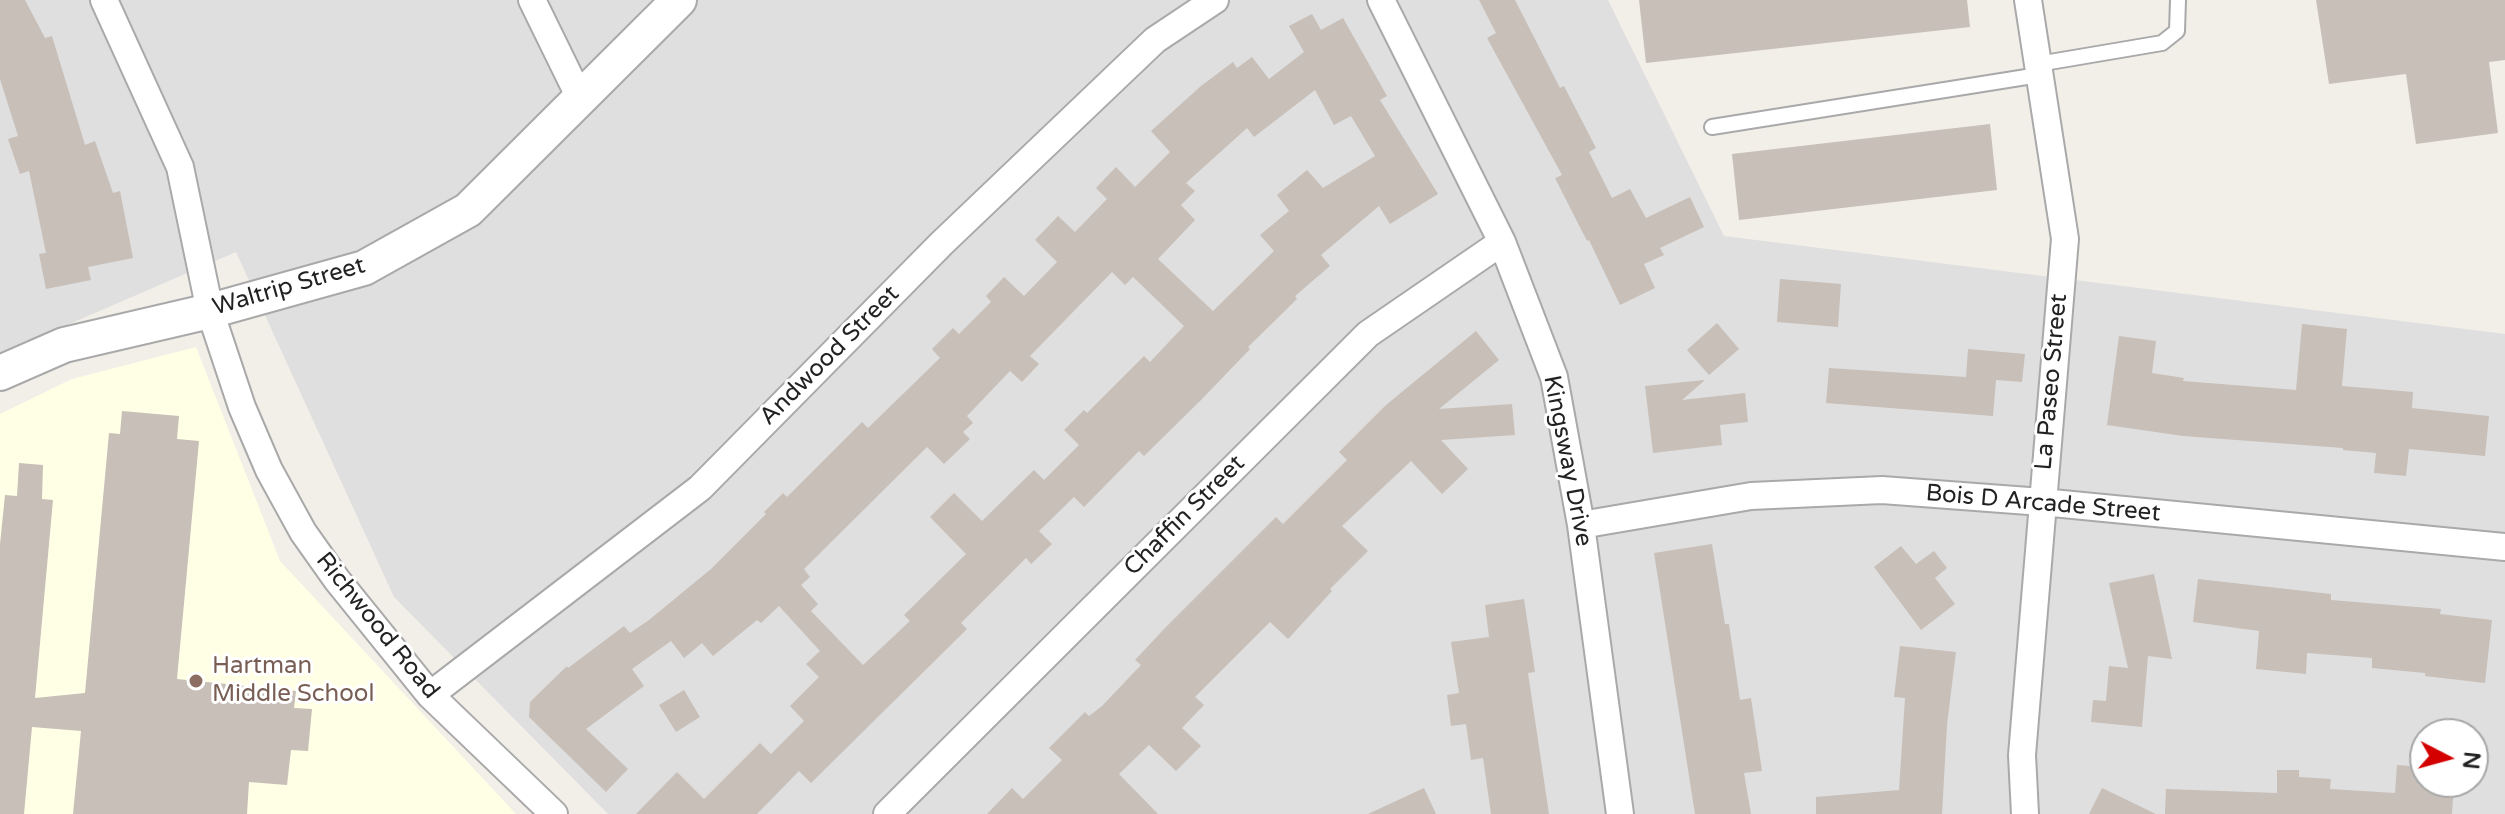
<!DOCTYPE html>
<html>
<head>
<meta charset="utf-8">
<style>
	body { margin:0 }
	#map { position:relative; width:2505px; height:814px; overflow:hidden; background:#f2efe9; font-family:"Varela Round",sans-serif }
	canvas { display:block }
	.north { position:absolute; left:2409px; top:718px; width:80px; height:80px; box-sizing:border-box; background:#fff; border:2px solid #a7a7a7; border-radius:50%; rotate:96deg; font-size:22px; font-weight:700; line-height:32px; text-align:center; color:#222 }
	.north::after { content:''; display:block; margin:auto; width:28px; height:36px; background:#d40000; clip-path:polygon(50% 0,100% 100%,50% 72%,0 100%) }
</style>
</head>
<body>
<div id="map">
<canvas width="2505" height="814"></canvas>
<div class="north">N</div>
</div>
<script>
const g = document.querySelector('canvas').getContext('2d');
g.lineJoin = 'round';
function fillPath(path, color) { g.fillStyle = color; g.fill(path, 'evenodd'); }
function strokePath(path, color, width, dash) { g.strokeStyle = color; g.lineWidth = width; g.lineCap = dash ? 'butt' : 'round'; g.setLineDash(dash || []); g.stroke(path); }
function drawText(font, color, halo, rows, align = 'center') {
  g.font = font + ' "Varela Round",sans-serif'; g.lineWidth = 6; g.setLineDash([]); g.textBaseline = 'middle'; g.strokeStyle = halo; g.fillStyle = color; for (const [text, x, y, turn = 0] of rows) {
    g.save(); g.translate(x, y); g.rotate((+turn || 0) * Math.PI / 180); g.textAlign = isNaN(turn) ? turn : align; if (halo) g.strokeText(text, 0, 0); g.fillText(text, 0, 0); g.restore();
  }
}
fillPath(new Path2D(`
	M0 0H1608L1724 236 2505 334V814H608L394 597 236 252 0 354ZM2425 734H2473V782H2425Z`), '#e0dfdf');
fillPath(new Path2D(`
	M196 347 280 561 516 814H0V414L72 379Z`), '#ffffe5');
fillPath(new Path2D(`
	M0 0H25L45 38 52 36 85 145 95 141 113 193 120 191 133 258 88 267 91 280 46 289 39 254 46 253 29 171 20 174 8 139 18 136 0 79Z
	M1479 0H1515L1560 88 1564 86 1596 148 1589 152 1612 198 1630 189 1646 218 1690 197 1704 227 1660 248 1664 255 1644 264 1655 288 1620 305 1589 240 1587 241 1555 178 1562 175 1487 38 1496 33Z
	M1639 0H1967L1970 27 1646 63Z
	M2316 0H2505V60L2489 62 2498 133 2416 144 2406 74 2329 84Z
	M1312 14 1321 30 1343 18 1387 96 1380 100 1438 194 1390 224 1379 206 1321 255 1330 266 1295 296 1297 299 1248 347 1250 349 1201 400 1144 456 1139 451 1084 507 1074 497 1039 531 1052 544 1031 564 1026 558 961 623 967 629 811 783 799 771 757 814H636L677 772 704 799 760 743 771 754 804 721 790 706 819 677 806 664 820 651 779 606 761 623 757 620 713 656 702 643 684 658 671 641 632 669 644 686 586 729 628 769 606 792 529 717 530 702 567 666 568 668 624 626 630 633 649 620 711 569 766 514 764 512 783 493 787 497 862 422 868 428 940 358 932 349 953 328 959 334 991 302 986 296 1004 277 1024 296 1057 262 1035 240 1058 216 1075 232 1107 199 1096 188 1116 167 1135 187 1170 152 1151 131 1201 86 1233 62 1237 68 1252 57 1269 79 1304 52 1289 26ZM1315 90 1334 125 1351 116 1375 156 1323 188 1307 170 1277 195 1289 211 1260 235 1274 251 1213 311 1158 259 1195 220 1181 205 1195 191 1186 183 1247 128 1254 137ZM1112 272 1125 285 1133 277 1184 326 1150 362 1144 356 1087 413 1084 410 1064 430 1079 445 1044 480 1034 470 982 521 954 493 930 517 966 554 904 615 910 621 863 665 811 611 818 604 801 585 810 577 804 569 927 447 944 464 970 439 963 432 973 423 967 416 1010 371 1022 382 1039 364 1030 356Z
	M1990 124 1997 190 1739 220 1732 154Z
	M1780 279 1841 284 1838 327 1777 322Z
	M1717 323 1739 349 1709 375 1687 350Z
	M2302 324 2347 329 2342 386 2413 392 2412 408 2489 416 2485 456 2409 449 2406 476 2374 473 2376 453 2343 450V448L2183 436 2107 425 2119 336 2156 341 2152 373 2184 378 2183 381 2296 390Z
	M1476 331 1499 360 1439 409 1512 404 1515 435 1441 440 1468 469 1442 494 1411 461 1342 526 1368 551 1330 589 1332 591 1288 639 1270 622 1195 697 1204 705 1182 728 1201 746 1176 771 1149 745 1119 774 1158 814H987L1012 788 1023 799 1062 760 1049 748 1085 712 1089 716 1102 706 1141 665 1135 660 1165 628 1276 517 1283 524 1347 460 1339 452 1386 405Z
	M1968 349 2025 354 2022 382 1996 380 1993 416 1826 403 1829 368 1966 377Z
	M1705 380 1682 400 1745 393 1748 422 1720 425 1722 445 1653 453 1645 386Z
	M122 411 179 416 177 439 199 441 177 679 296 691 294 708 312 709 308 751 291 750 287 785 249 782 247 814H73L81 731 32 727 24 814H0V544L5 495 17 496 19 463 43 465 42 499 53 500 35 698 85 693 109 433 120 434Z
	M1712 544 1725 624H1729L1740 700 1751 698 1762 771 1744 773 1751 814H1695L1654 553Z
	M1901 546 1916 564 1934 551 1947 568 1935 578 1955 604 1921 630 1874 567Z
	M2154 574 2172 659 2148 656 2142 727 2091 722 2093 700 2106 701 2109 666 2128 668 2109 583Z
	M2198 579 2331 594V600L2441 609 2440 614 2492 620 2485 683 2425 676V673L2372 668V658L2307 653 2306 674 2256 669 2259 631 2193 622Z
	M1524 599 1535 672 1528 673 1549 814H1491L1483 758 1471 760 1466 724 1451 726 1447 695 1459 693 1451 642 1489 637 1485 605Z
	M1900 646 1956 652 1947 725 1942 814H1816V797L1899 790 1905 698 1894 697Z
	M684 690 700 717 676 732 659 705Z
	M2397 765 2425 767V782H2454L2452 814H2165L2166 789 2277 793V770H2299V777L2331 779 2330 789 2395 793Z
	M1424 788 1436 814H1368Z
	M2102 788 2156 814H2089Z`), '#c7bfb8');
const service = new Path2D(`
	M2038 64 2162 43 2177 31 2178 0
	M1712 127 2039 75`);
const minor = new Path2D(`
	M104 0 180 167 210 311 242 407 269 470 303 532 337 580 430 695 554 814
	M532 0 580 98
	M1381 0 1502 242 1554 377 1581 525 1620 814
	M1581 525 1751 496 1882 490 2042 502 2505 547
	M430 695 700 488 942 243 1155 40 1215 0
	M887 814 1368 334 1502 242
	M2025 814 2022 755 2065 239 2028 0`);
const tertiary = new Path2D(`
	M0 373 64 345 210 311 364 268 468 210 679 0`);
strokePath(service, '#a9a9a9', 18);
strokePath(minor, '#a9a9a9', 30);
strokePath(tertiary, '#a9a9a9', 38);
strokePath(service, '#fff', 14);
strokePath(minor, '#fff', 26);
strokePath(tertiary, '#fff', 34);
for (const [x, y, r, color] of [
	[196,681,8,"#8d6e63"]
]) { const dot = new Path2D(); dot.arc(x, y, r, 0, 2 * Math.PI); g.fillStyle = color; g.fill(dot); strokePath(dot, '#fff', 3); }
drawText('24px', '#222', '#fff', [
	["Waltrip Street",289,287,-16],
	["Andwood Street",830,356,-45],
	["La Paseo Street",2052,382,-85],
	["Kingsway Drive",1567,461,79],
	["Bois D Arcade Street",2043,504,5],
	["Chaffin Street",1185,516,-45],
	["Richwood Road",377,626,51]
]);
drawText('24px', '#785e54', '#fff', [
	["Hartman",212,667],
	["Middle School",212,695]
], 'left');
</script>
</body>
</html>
